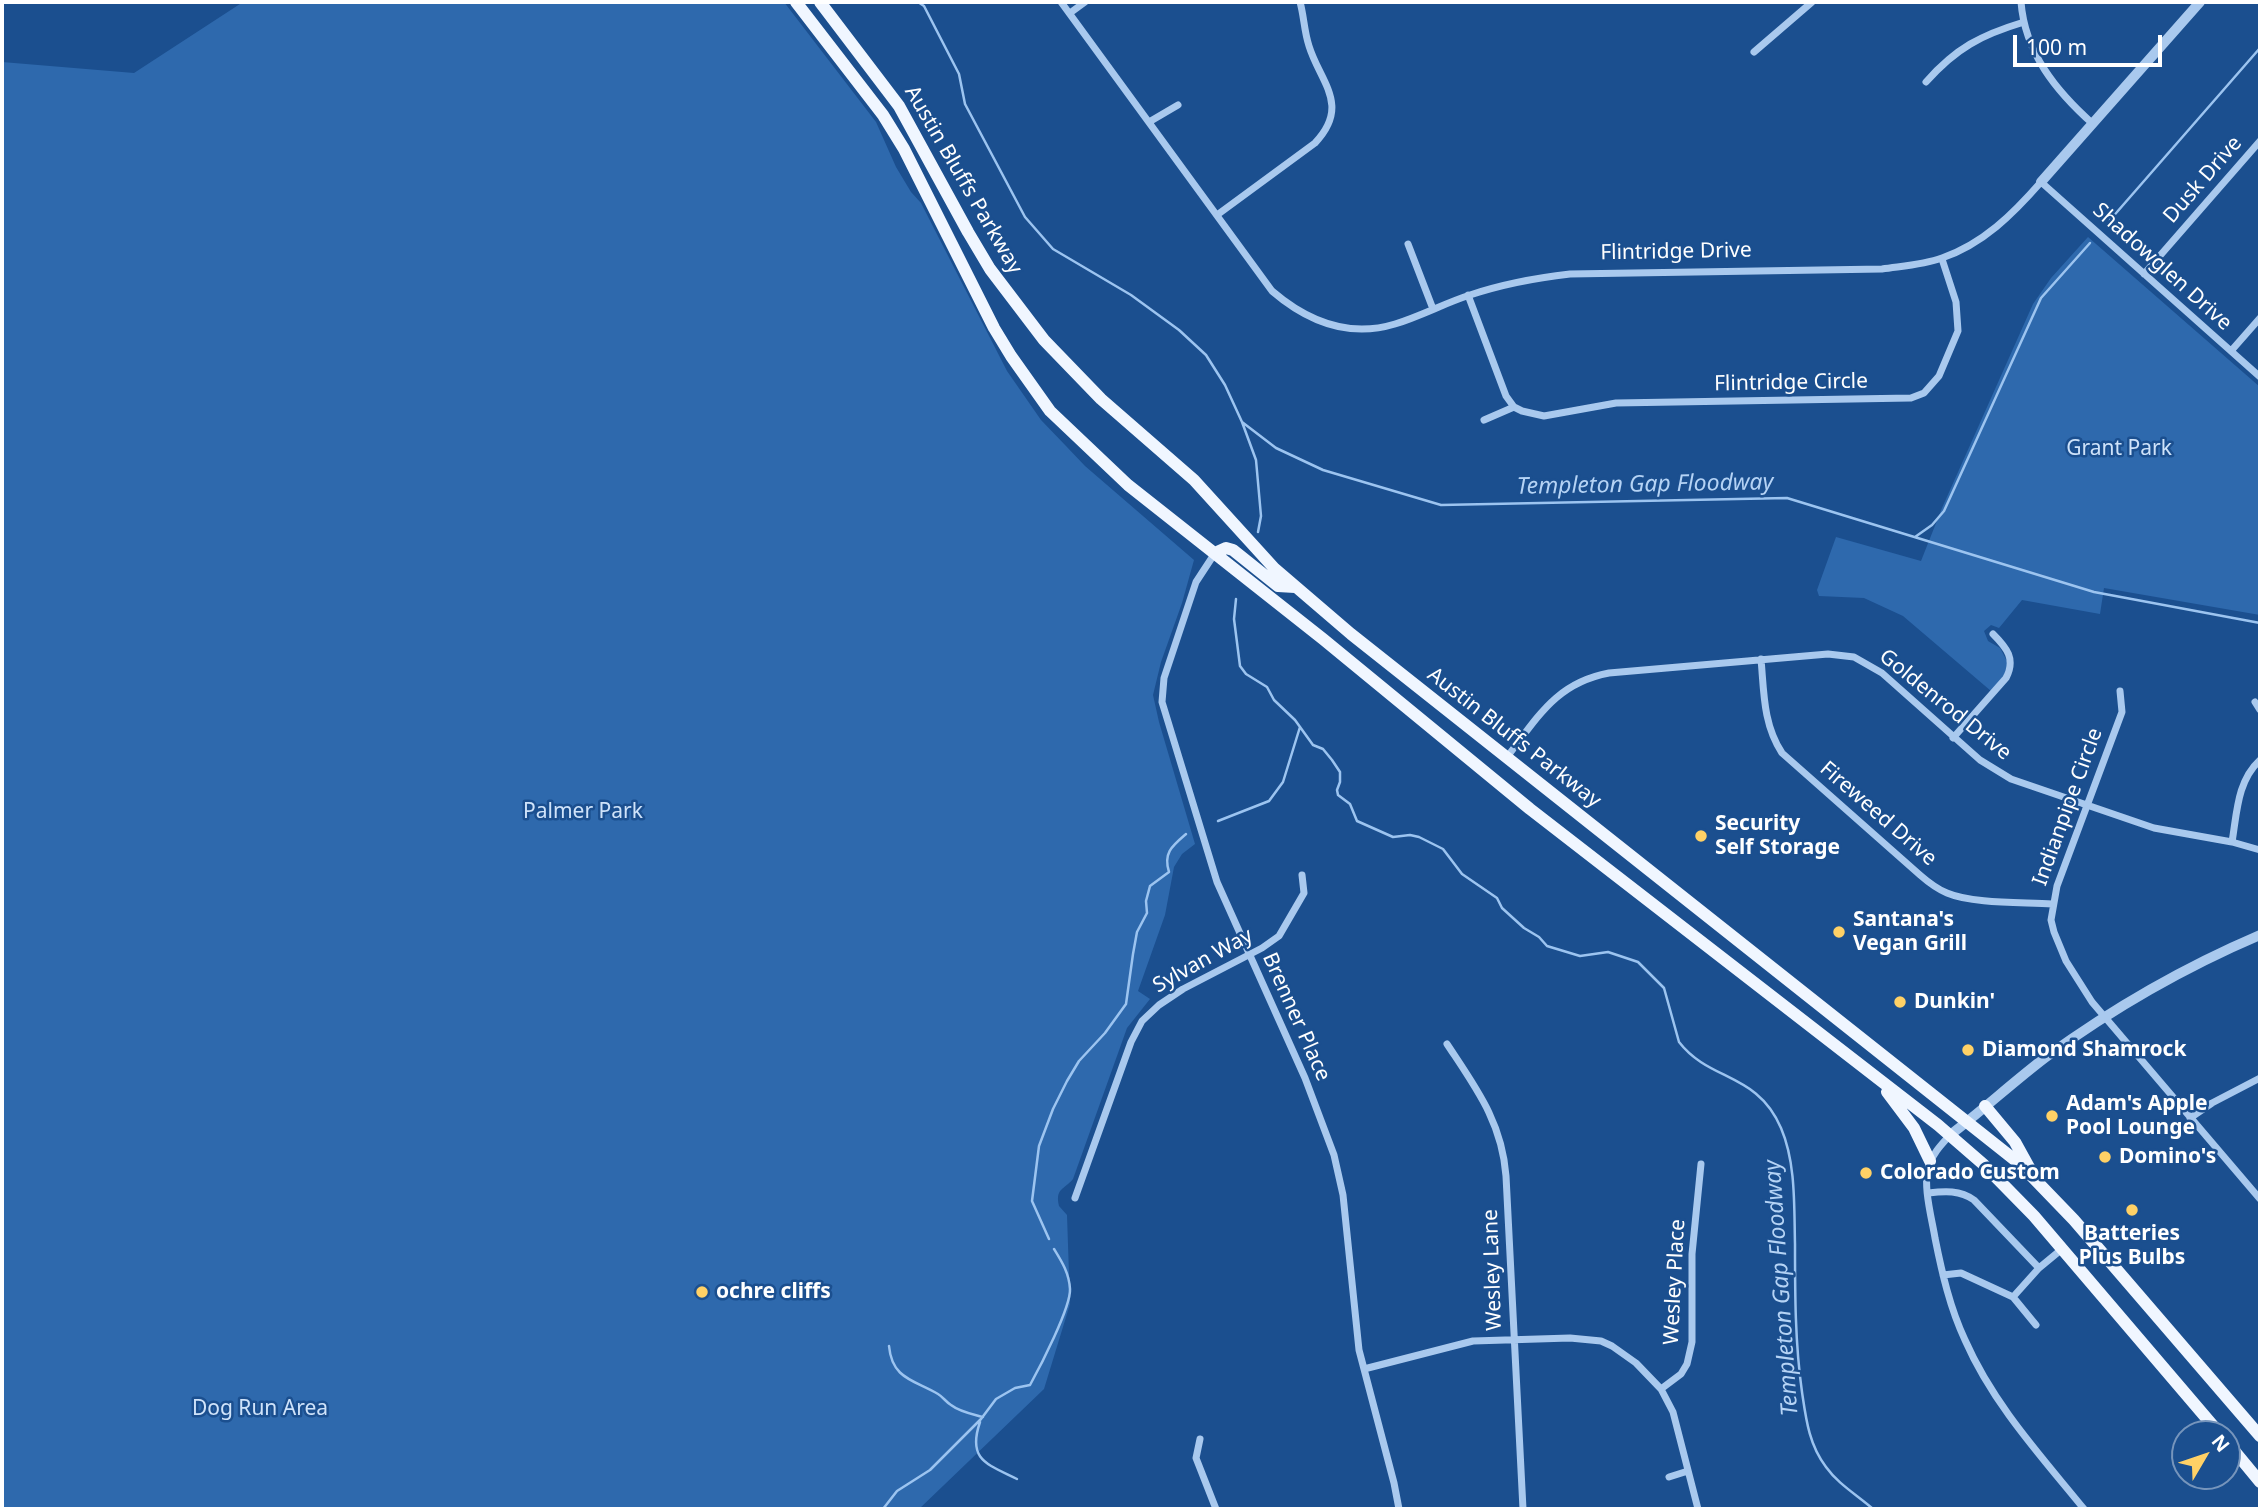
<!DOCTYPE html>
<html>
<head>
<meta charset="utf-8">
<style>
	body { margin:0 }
	#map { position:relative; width:2262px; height:1511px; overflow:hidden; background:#1b4f8f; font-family:"Noto Sans",sans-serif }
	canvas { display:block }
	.frame { position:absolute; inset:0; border:4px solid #fff; pointer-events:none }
	.north { position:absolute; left:2171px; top:1420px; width:70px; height:70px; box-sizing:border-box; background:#1b4f8f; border:2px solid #7695bc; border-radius:50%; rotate:51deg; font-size:19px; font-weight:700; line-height:28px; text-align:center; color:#fff }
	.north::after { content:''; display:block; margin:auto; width:24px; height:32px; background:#ffd166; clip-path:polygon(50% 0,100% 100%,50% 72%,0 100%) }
	.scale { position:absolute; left:2013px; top:35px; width:149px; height:32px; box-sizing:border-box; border:4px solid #fff; border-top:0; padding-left:9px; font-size:21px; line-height:24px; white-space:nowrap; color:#fff; -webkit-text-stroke:5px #1b4f8f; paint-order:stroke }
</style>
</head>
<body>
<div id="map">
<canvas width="2262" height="1511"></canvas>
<div class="frame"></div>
<div class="north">N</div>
<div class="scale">100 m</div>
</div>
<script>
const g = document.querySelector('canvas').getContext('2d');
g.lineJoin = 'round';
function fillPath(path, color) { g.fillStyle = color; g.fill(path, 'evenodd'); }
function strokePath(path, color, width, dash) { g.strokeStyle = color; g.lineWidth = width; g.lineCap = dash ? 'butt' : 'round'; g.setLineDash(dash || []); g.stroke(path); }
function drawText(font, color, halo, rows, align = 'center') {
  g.font = font + ' "Noto Sans",sans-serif'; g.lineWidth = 5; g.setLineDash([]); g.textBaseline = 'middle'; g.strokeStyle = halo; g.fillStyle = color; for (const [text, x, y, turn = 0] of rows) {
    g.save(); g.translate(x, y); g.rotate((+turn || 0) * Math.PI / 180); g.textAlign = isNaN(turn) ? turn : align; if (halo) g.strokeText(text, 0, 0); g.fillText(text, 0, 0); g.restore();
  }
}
fillPath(new Path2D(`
	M243 2H784L876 122 896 167 911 192 921 203 1007 371 1041 420 1066 446 1085 466 1194 560 1182 603 1161 662 1153 695 1159 722 1195 844 1182 854 1174 867 1165 915 1138 991 1150 999 1127 1028 1073 1179C1064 1190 1055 1188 1059 1206L1067 1215 1070 1304 1044 1389 919 1509H2V62L134 73Z
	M2088 237 2260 387V615L2104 588 2100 614 2022 600 1999 628 1991 625 1984 631 1988 641 2000 648 2008 663 2004 676 1991 691 1903 616 1864 598 1819 596 1817 590 1836 537 1921 561 1942 508 2033 304 2051 278Z`), '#2e69ad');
strokePath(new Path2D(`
	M918 2 924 6 959 74 965 104 1025 217 1053 249 1131 295 1179 330 1206 355 1225 385 1242 422 1256 460 1261 516 1258 532
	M2110 220 2260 48
	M1242 422 1276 448 1323 470 1441 505 1787 498 2094 592 2260 623
	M1915 537 1932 525 1944 511 2041 298 2090 243
	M1236 599 1234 619 1240 666 1246 674 1267 687 1274 700 1295 720 1313 745 1323 749 1332 760 1340 772V782L1337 790 1338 795 1350 804 1357 821 1393 837 1410 835 1419 837 1443 849 1462 874 1497 898 1502 908 1524 928 1539 937 1547 946 1580 956 1608 952 1638 962 1664 988 1679 1042C1710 1082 1757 1072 1781 1128 1796 1163 1794 1206 1795 1244 1795 1293 1795 1343 1802 1392 1806 1419 1809 1445 1826 1467 1838 1484 1857 1495 1873 1509
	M1218 821 1269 801 1283 782 1300 727
	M1049 1239 1032 1201 1039 1146 1053 1109 1067 1081 1079 1061 1105 1033 1126 1004 1133 954 1137 932 1147 913 1146 901 1150 886 1169 872C1163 853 1172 846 1186 834
	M889 1346C892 1379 914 1380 938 1394 943 1397 946 1402 951 1405 960 1412 972 1414 983 1417
	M980 1422C967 1460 987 1464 1017 1479
	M883 1509 897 1491 930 1470 981 1419 996 1399 1015 1388 1030 1385C1040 1367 1071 1307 1070 1289 1069 1273 1062 1262 1054 1249`), '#9cc4f0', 2.5);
strokePath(new Path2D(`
	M1061 2 1272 291C1307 321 1349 338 1395 324 1421 316 1445 303 1470 295 1503 284 1535 278 1570 274L1882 269C1902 266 1923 265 1942 258 1983 244 2013 214 2041 182L2260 377
	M2021 2C2025 53 2056 91 2093 124
	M1070 13 1085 2
	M1754 52 1812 2
	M1926 82C1956 48 1981 35 2024 22
	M1149 122 1178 105
	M1217 215 1315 143C1351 105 1320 82 1309 46 1304 31 1304 16 1300 2
	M1408 244 1433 309
	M2144 274 2260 141
	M1468 295 1506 396 1514 407 1522 411 1544 416 1616 403 1911 398 1924 393 1939 376 1958 331 1956 302 1942 259
	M2231 351 2260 318
	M1484 420 1514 407
	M1215 553 1196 582 1164 678 1162 702 1217 882 1305 1078 1334 1155 1343 1195 1359 1350 1394 1483 1399 1509
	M1761 659C1764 692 1763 724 1782 753L1920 875C1928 882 1937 889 1947 893 1973 904 2023 902 2052 904
	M2120 691 2122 712 2057 886 2051 920 2054 932 2066 961 2092 1002 2260 1199
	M2255 702 2260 710
	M1953 738 2006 678C2016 659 2007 648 1993 634
	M1507 757C1538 717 1556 683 1609 673L1828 654 1854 657 1882 673 1980 760 2011 779 2154 828 2232 842 2260 850
	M2232 842C2237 813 2237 781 2260 760
	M1447 1044C1476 1088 1502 1122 1506 1176L1523 1509
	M2190 1118 2212 1103 2260 1078
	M1950 1135C1942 1144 1933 1153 1929 1165 1922 1184 1932 1219 1935 1238 1942 1273 1950 1308 1965 1340 1993 1404 2041 1456 2084 1509
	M1928 1193C1945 1191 1960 1190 1974 1200L2039 1268
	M1075 1198 1131 1042 1142 1021 1159 1005 1183 989 1262 948 1279 936 1304 893 1302 875
	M1943 1275 1961 1273 2013 1297 2036 1325
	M2013 1297 2039 1268 2062 1249
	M1364 1369 1473 1341 1570 1338 1601 1341 1612 1346 1636 1363 1661 1389 1673 1412 1698 1509
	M1661 1389 1681 1374 1687 1364 1692 1342V1254L1701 1164
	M1200 1439 1196 1458 1216 1509
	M1669 1477 1688 1471`), '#a9c9ee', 7);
strokePath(new Path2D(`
	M2041 182 2200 2
	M1950 1135C1983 1110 2013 1082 2046 1057 2112 1009 2185 967 2260 935`), '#a9c9ee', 10);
strokePath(new Path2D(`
	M796 2 883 115 904 149 994 328 1011 356 1050 411 1128 485 1323 639 1530 809 1938 1125 1983 1164 2034 1216 2220 1434
	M820 2 899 106 968 232 990 269 1044 340 1101 399 1194 480 1274 568 1351 634 2020 1164 2074 1220 2260 1436
	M1215 553 1226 548 1233 550 1278 586 1295 587
	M1887 1092 1914 1128 1930 1161
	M1985 1106 2015 1142 2031 1171
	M2227 1442 2260 1482`), '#f0f6ff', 12);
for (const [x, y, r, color] of [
	[1701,836,7,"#ffd166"],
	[1839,932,7,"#ffd166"],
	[1900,1002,7,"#ffd166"],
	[1968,1050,7,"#ffd166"],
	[2052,1116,7,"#ffd166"],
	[2105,1157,7,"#ffd166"],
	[1866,1173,7,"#ffd166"],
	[2132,1210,7,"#ffd166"],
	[702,1292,7,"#ffd166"]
]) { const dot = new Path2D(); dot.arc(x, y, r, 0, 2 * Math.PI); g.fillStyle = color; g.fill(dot); strokePath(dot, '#1b4f8f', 2.5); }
drawText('21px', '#fff', '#1b4f8f', [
	["Austin Bluffs Parkway",963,180,60],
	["Dusk Drive",2203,180,-49],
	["Flintridge Drive",1676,252,-1],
	["Shadowglen Drive",2162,267,42],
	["Flintridge Circle",1791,383,-1],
	["Goldenrod Drive",1945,705,39],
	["Austin Bluffs Parkway",1514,738,38],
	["Indianpipe Circle",2068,807,-70],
	["Fireweed Drive",1878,814,41],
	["Sylvan Way",1203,961,-29],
	["Brenner Place",1296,1017,66],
	["Wesley Lane",1493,1270,-92],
	["Wesley Place",1675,1282,-87]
]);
drawText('21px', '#cfe3fa', '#1b4f8f', [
	["Grant Park",2119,449],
	["Palmer Park",583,812],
	["Dog Run Area",260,1409]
]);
drawText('bold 21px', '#fff', '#1b4f8f', [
	["Security",1715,824],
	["Self Storage",1715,848],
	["Santana's",1853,920],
	["Vegan Grill",1853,944],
	["Dunkin'",1914,1002],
	["Diamond Shamrock",1982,1050],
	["Adam's Apple",2066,1104],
	["Pool Lounge",2066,1128],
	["Domino's",2119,1157],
	["Colorado Custom",1880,1173],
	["Batteries",2132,1234,"center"],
	["Plus Bulbs",2132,1258,"center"],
	["ochre cliffs",716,1292]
], 'left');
drawText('italic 23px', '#b5d3f5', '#1b4f8f', [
	["Templeton Gap Floodway",1645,485,-1],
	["Templeton Gap Floodway",1782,1288,-94]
]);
</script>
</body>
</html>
